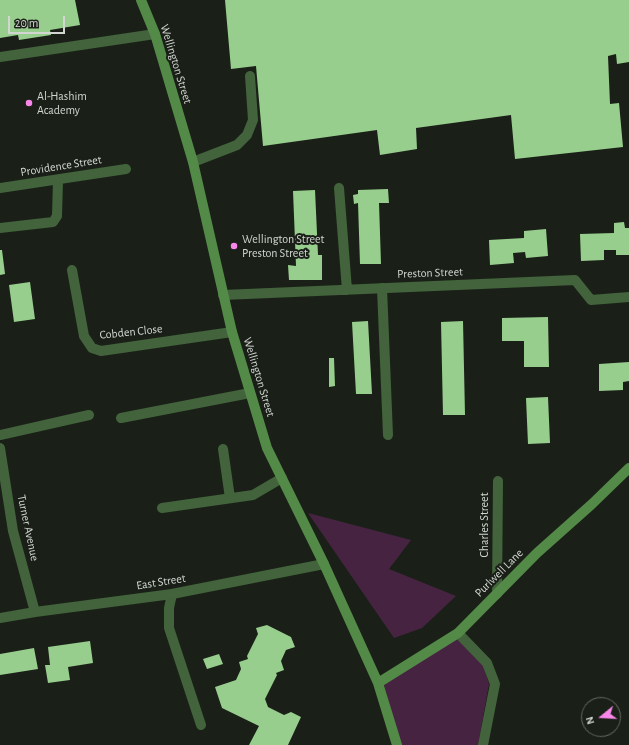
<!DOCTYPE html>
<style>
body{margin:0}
#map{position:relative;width:629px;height:745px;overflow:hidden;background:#1a2018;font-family:"Alegreya Sans",sans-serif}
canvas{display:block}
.north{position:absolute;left:581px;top:697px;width:40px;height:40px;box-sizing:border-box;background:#1a2018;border:1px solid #646962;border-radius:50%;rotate:252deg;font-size:11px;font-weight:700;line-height:16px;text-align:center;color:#d2d6d1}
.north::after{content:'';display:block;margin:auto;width:14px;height:18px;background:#f987e9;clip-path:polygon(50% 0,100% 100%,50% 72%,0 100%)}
.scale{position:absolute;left:8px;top:16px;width:57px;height:18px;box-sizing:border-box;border:2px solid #d2d6d1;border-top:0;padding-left:5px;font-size:12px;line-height:14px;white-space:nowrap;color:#d2d6d1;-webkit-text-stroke:3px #1a2018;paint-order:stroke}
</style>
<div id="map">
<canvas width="629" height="745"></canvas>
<div class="north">N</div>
<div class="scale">20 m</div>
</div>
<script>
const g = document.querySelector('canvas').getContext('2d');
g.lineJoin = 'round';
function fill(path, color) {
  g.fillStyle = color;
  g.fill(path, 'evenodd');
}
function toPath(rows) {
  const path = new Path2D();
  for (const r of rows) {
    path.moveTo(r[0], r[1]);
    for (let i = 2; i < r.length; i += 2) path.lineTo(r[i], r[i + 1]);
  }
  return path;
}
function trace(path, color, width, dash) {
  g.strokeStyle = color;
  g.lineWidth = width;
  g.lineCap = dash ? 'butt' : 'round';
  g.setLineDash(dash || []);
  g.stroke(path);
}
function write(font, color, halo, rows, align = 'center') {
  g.font = font + ' "Alegreya Sans",sans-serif';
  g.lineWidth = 4;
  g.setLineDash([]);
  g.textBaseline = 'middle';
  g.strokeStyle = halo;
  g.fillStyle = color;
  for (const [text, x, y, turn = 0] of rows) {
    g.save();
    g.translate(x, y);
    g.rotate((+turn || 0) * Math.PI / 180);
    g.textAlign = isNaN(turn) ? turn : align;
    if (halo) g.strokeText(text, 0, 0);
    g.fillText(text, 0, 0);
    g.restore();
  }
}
fill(toPath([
 [308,513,411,540,389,569,456,596,422,628,394,638],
 [457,638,483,664,489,684,478,745,401,745,384,685]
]), '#462441');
fill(toPath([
 [0,0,75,0,80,25,50,30,51,35,19,40,18,35,0,38],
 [225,0,629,0,629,62,617,64,616,54,608,56,610,104,619,103,623,147,515,159,511,115,416,128,417,149,380,155,377,130,263,146,256,66,231,69],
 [388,189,389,203,379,203,381,264,360,264,358,203,354,204,353,195,358,194,358,190],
 [315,190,318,255,322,255,322,280,289,280,288,265,296,266,293,191],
 [624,222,625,228,629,228,629,255,616,255,616,250,604,250,604,260,581,261,580,234,614,233,614,223],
 [546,229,548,256,526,258,525,252,513,253,514,263,490,265,489,240,524,238,524,231],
 [0,250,2,250,5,274,0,275],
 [30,282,35,319,14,322,9,285],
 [548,317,549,367,524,367,524,341,502,341,502,318],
 [368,321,372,394,356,394,352,322],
 [463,321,465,415,443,415,441,322],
 [329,358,334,358,335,386,329,387],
 [629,362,629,381,623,382,623,390,599,391,599,364],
 [548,397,550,443,528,444,526,398],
 [267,625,291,637,295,647,286,650,281,661,284,670,276,673,277,675,265,699,268,707,284,715,291,712,301,717,288,745,249,745,259,726,222,708,215,687,236,680,241,669,239,662,248,659,247,656,258,634,256,628],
 [90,641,93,663,68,667,70,680,48,683,45,665,50,665,48,647],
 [34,648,38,669,0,675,0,654],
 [219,654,223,664,207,669,203,659]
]), '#98ce8d');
trace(toPath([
 [193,162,237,145,247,135,253,120,250,76],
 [0,228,53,222,57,216,58,180],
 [382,288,388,435],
 [121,418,250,393],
 [0,435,89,415],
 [223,449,230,498],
 [162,508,253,495,282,478],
 [172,594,169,608,169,628,201,725]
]), '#42633b', 10);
trace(toPath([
 [0,57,155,34],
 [0,188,126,169],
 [339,188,347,290],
 [72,270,84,336,92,348,101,351,232,332],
 [223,295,575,280,591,300,629,297],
 [0,448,13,531,35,612],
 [497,594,498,481],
 [0,618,35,612,172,594,324,564],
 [458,633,487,663,495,684,483,745]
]), '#42633b', 10);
trace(toPath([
 [141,0,155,34,193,162,232,332,267,448,324,564,378,683,397,745],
 [378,683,458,633,537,553,592,504,629,468]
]), '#548a48', 10);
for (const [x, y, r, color] of [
 [29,103,4,"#f987e9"],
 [234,246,4,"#f987e9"]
]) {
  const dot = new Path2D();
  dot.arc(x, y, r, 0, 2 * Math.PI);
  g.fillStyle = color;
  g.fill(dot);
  trace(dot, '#1a2018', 1.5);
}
write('12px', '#d2d6d1', '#1a2018', [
 ["Wellington Street",176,64,73],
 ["Providence Street",61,166,-9],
 ["Preston Street",430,273,-2],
 ["Cobden Close",131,332,-6],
 ["Wellington Street",259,377,73],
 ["Charles Street",484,525,-90],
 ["Turner Avenue",28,528,78],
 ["Purlwell Lane",499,573,-45],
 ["East Street",161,582,-9]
]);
write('12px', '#d2d6d1', '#1a2018', [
 ["Al-Hashim",37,96],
 ["Academy",37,110],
 ["Wellington Street",242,239],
 ["Preston Street",242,253]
], 'left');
</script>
